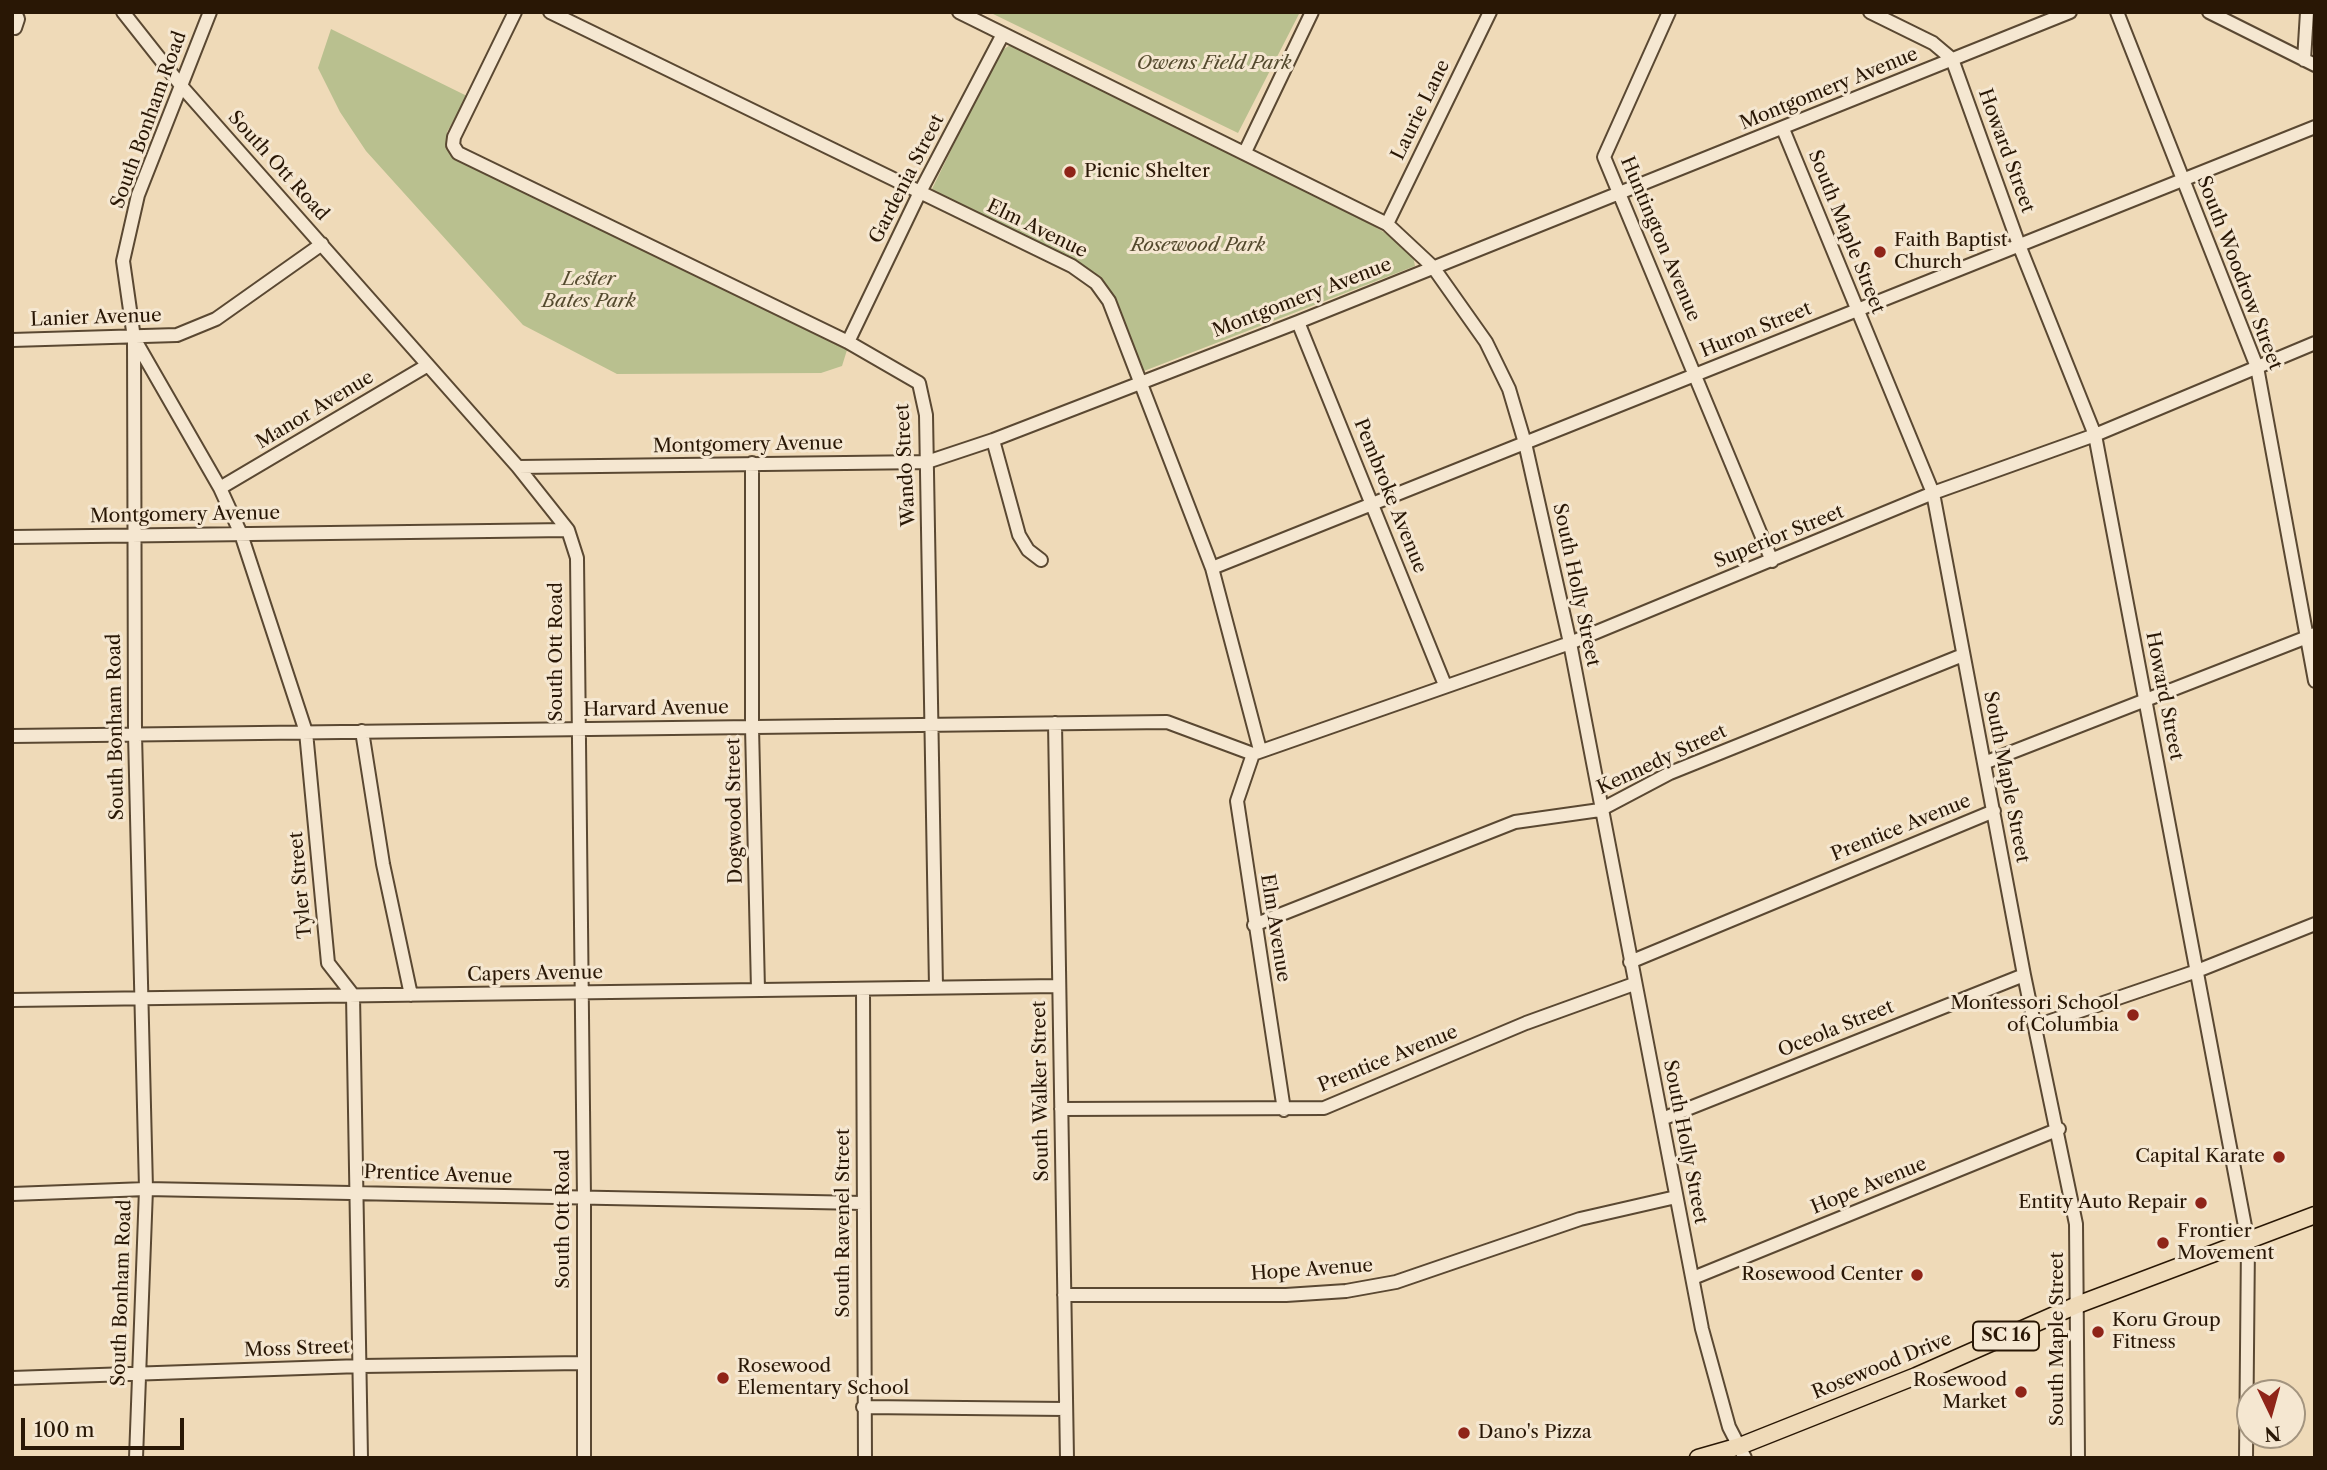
<!DOCTYPE html>
<style>
body{margin:0}
#map{position:relative;width:2327px;height:1470px;overflow:hidden;background:#efdab8;font-family:"Libre Caslon Text",serif}
canvas{display:block}
.frame{position:absolute;inset:0;border:14px solid #291705;pointer-events:none}
.north{position:absolute;left:2236px;top:1379px;width:70px;height:70px;box-sizing:border-box;background:#f5e7d1;border:2px solid #a3947f;border-radius:50%;rotate:175deg;font-size:19px;font-weight:700;line-height:28px;text-align:center;color:#291705}
.north::after{content:'';display:block;margin:auto;width:24px;height:32px;background:#8f2418;clip-path:polygon(50% 0,100% 100%,50% 72%,0 100%)}
.scale{position:absolute;left:21px;top:1418px;width:163px;height:32px;box-sizing:border-box;border:4px solid #291705;border-top:0;padding-left:9px;font-size:21px;line-height:24px;white-space:nowrap;color:#291705;-webkit-text-stroke:5px #f5e7d1;paint-order:stroke}
</style>
<div id="map">
<canvas width="2327" height="1470"></canvas>
<div class="frame"></div>
<div class="north">N</div>
<div class="scale">100 m</div>
</div>
<script>
const g = document.querySelector('canvas').getContext('2d');
g.lineJoin = 'round';
function fill(path, color) {
  g.fillStyle = color;
  g.fill(path, 'evenodd');
}
function toPath(rows) {
  const path = new Path2D();
  for (const r of rows) {
    path.moveTo(r[0], r[1]);
    for (let i = 2; i < r.length; i += 2) path.lineTo(r[i], r[i + 1]);
  }
  return path;
}
function trace(path, color, width, dash) {
  g.strokeStyle = color;
  g.lineWidth = width;
  g.lineCap = dash ? 'butt' : 'round';
  g.setLineDash(dash || []);
  g.stroke(path);
}
function write(font, color, halo, rows, align = 'center') {
  g.font = font + ' "Libre Caslon Text",serif';
  g.lineWidth = 6;
  g.setLineDash([]);
  g.textBaseline = 'middle';
  g.strokeStyle = halo;
  g.fillStyle = color;
  for (const [text, x, y, turn = 0] of rows) {
    g.save();
    g.translate(x, y);
    g.rotate((+turn || 0) * Math.PI / 180);
    g.textAlign = isNaN(turn) ? turn : align;
    if (halo) g.strokeText(text, 0, 0);
    g.fillText(text, 0, 0);
    g.restore();
  }
}
fill(toPath([
 [989,12,1300,12,1238,133],
 [331,29,467,96,447,132,448,145,620,237,847,350,842,366,821,373,617,374,523,325,366,151,340,112,318,68],
 [1012,44,1350,212,1397,240,1413,256,1415,266,1144,371,1113,295,1101,277,932,189,999,52]
]), '#b9c08f');
const minor = toPath([
 [123,12,183,88,518,467,568,530,577,558,584,1198,584,1458],
 [515,12,454,137,453,145,458,153,848,342,919,383,926,415,936,987],
 [550,12,1072,266,1096,283,1109,301,1212,568,1260,750],
 [959,12,1387,224,1433,267,1486,342,1509,389,1525,443,1570,643,1702,1329,1729,1427,1745,1458],
 [1669,12,1604,157,1772,561],
 [1870,12,1933,43,1952,59,2019,245,2095,435,2248,1242,2246,1458],
 [2117,12,2257,367,2315,681],
 [2209,12,2315,65],
 [12,27,15,28,18,19,15,12],
 [2304,60,2307,12],
 [1783,129,1933,493,2024,975,2076,1224,2078,1458],
 [1245,152,1312,12],
 [1387,224,1490,12],
 [1298,322,1445,685],
 [12,340,177,335,216,319,322,244],
 [135,340,220,488,241,534,306,732,328,963,353,995,361,1458],
 [848,342,919,194,1003,34],
 [993,440,1019,535,1028,550,1041,560],
 [752,463,752,727,758,990],
 [518,467,927,462,993,440,1298,322,2070,12],
 [220,488,428,365],
 [12,537,568,530],
 [1212,568,2315,127],
 [1055,723,1067,1458],
 [362,731,383,864,411,995],
 [12,736,1167,722,1253,754],
 [1253,754,1570,643,1933,493,2095,435,2315,343],
 [1253,754,1237,801,1284,1110],
 [1984,763,2315,634],
 [1254,925,1515,822,1600,810,1670,773,1963,655],
 [1630,962,1994,811],
 [863,989,865,1458],
 [12,1000,1059,986],
 [2036,1026,2197,971,2315,924],
 [1061,1109,1324,1108,1526,1023,1634,984],
 [1662,1119,2024,975],
 [12,1194,146,1189,863,1203],
 [1693,1278,2059,1129],
 [1064,1295,1286,1295,1346,1291,1396,1282,1580,1219,1676,1197],
 [12,1378,361,1366,583,1363],
 [863,1407,1066,1409],
 [136,1458,146,1189,135,734,134,338,123,261,138,195,210,12]
]);
const major = toPath([
 [1698,1458,1740,1446,1916,1376,2077,1305,2315,1215]
]);
trace(minor, '#5a4832', 16);
trace(major, '#291705', 19);
trace(minor, '#f5e7d1', 12);
trace(major, '#efdab8', 16);
for (const [x, y, r, color] of [
 [1070,172,7,"#8f2418"],
 [1880,252,7,"#8f2418"],
 [2133,1015,7,"#8f2418"],
 [2279,1157,7,"#8f2418"],
 [2201,1203,7,"#8f2418"],
 [2163,1243,7,"#8f2418"],
 [1917,1275,7,"#8f2418"],
 [2098,1332,7,"#8f2418"],
 [723,1378,7,"#8f2418"],
 [2021,1392,7,"#8f2418"],
 [1464,1433,7,"#8f2418"]
]) {
  const dot = new Path2D();
  dot.arc(x, y, r, 0, 2 * Math.PI);
  g.fillStyle = color;
  g.fill(dot);
  trace(dot, '#f5e7d1', 2.5);
}
for (const [x, y, w] of [
 [2006,1336,66]
]) {
  const box = new Path2D();
  box.roundRect(x - w / 2, y - 14.5, w, 29, 5);
  g.fillStyle = '#f5e7d1';
  g.fill(box);
  trace(box, '#291705', 2);
}
write('bold 18px', '#291705', null, [
 ["SC 16",2006,1336]
]);
write('italic 19px', '#544a2e', '#f5e7d1', [
 ["Owens Field Park",1214,64],
 ["Rosewood Park",1198,246],
 ["Lester",589,280],
 ["Bates Park",589,302]
]);
write('19px', '#291705', '#f5e7d1', [
 ["Montgomery Avenue",1829,89,-22],
 ["Laurie Lane",1421,110,-64],
 ["South Bonham Road",149,120,-70],
 ["Howard Street",2006,151,70],
 ["South Ott Road",278,166,48],
 ["Gardenia Street",907,179,-63],
 ["Elm Avenue",1037,229,26],
 ["South Maple Street",1846,232,68],
 ["Huntington Avenue",1660,239,67],
 ["South Woodrow Street",2239,273,69],
 ["Montgomery Avenue",1302,298,-21],
 ["Lanier Avenue",96,318,-2],
 ["Huron Street",1756,330,-22],
 ["Manor Avenue",315,410,-31],
 ["Montgomery Avenue",748,445,-1],
 ["Wando Street",906,465,-93],
 ["Pembroke Avenue",1390,496,68],
 ["Montgomery Avenue",185,515,-1],
 ["Superior Street",1779,537,-22],
 ["South Holly Street",1576,585,78],
 ["South Ott Road",557,652,-90],
 ["Howard Street",2164,696,79],
 ["Harvard Avenue",656,709,-1],
 ["South Bonham Road",116,727,-91],
 ["Kennedy Street",1662,760,-25],
 ["South Maple Street",2006,777,79],
 ["Dogwood Street",735,811,-91],
 ["Prentice Avenue",1901,828,-22],
 ["Tyler Street",301,885,-95],
 ["Elm Avenue",1275,928,81],
 ["Capers Avenue",535,974,-1],
 ["Oceola Street",1836,1029,-22],
 ["Prentice Avenue",1388,1059,-22],
 ["South Walker Street",1041,1091,-91],
 ["South Holly Street",1685,1142,79],
 ["Prentice Avenue",438,1175,2],
 ["Hope Avenue",1869,1186,-22],
 ["South Ott Road",564,1219,-90],
 ["South Ravenel Street",844,1223,-90],
 ["Hope Avenue",1312,1270,-4],
 ["South Bonham Road",122,1293,-88],
 ["South Maple Street",2058,1339,-90],
 ["Moss Street",297,1349,-2],
 ["Rosewood Drive",1882,1366,-22]
]);
write('19px', '#291705', '#f5e7d1', [
 ["Picnic Shelter",1084,172],
 ["Faith Baptist",1894,241],
 ["Church",1894,263],
 ["Montessori School",2119,1004,"right"],
 ["of Columbia",2119,1026,"right"],
 ["Capital Karate",2265,1157,"right"],
 ["Entity Auto Repair",2187,1203,"right"],
 ["Frontier",2177,1232],
 ["Movement",2177,1254],
 ["Rosewood Center",1903,1275,"right"],
 ["Koru Group",2112,1321],
 ["Fitness",2112,1343],
 ["Rosewood",737,1367],
 ["Elementary School",737,1389],
 ["Rosewood",2007,1381,"right"],
 ["Market",2007,1403,"right"],
 ["Dano's Pizza",1478,1433]
], 'left');
</script>
